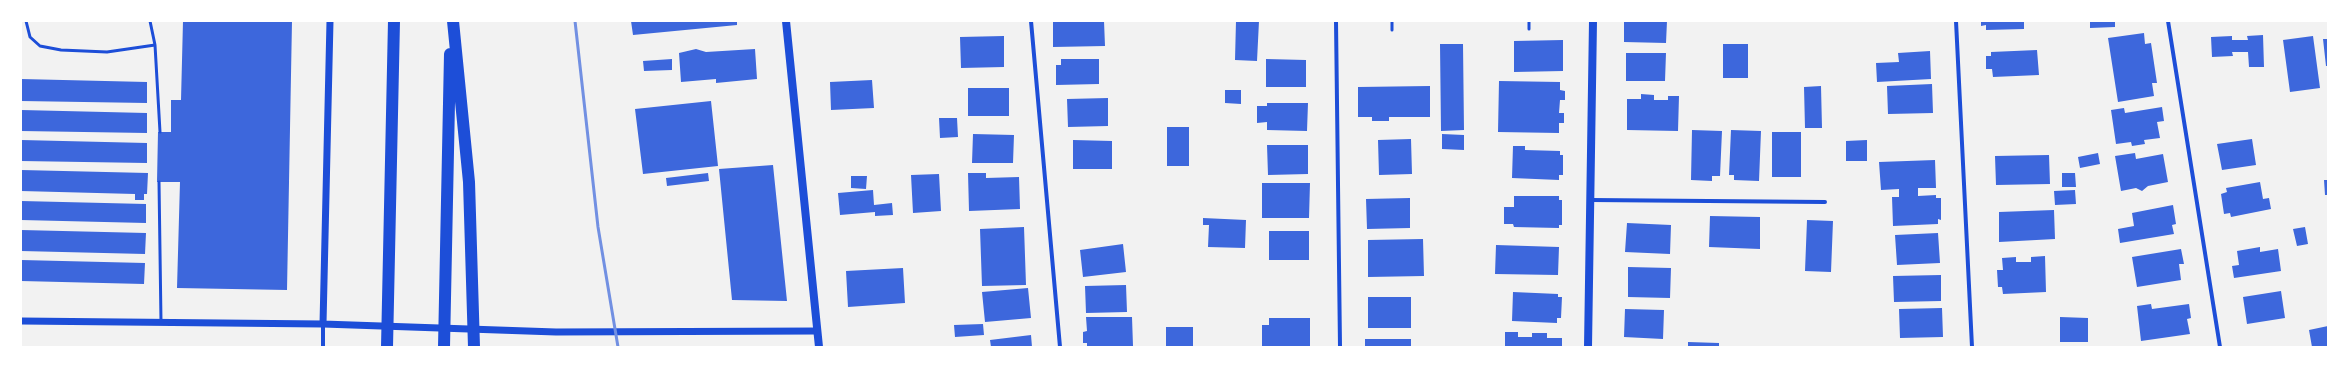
<!DOCTYPE html>
<style>
body{margin:0}
#map{position:relative;width:2349px;height:368px;overflow:hidden;background:#f2f2f2;font-family:Inter,sans-serif}
canvas{display:block}
.frame{position:absolute;inset:0;border:22px solid #fff;pointer-events:none}
</style>
<div id="map">
<canvas width="2349" height="368"></canvas>
<div class="frame"></div>
</div>
<script>
const g = document.querySelector('canvas').getContext('2d');
g.lineJoin = 'round';
function fill(path, color) {
  g.fillStyle = color;
  g.fill(path, 'evenodd');
}
function toPath(rows) {
  const path = new Path2D();
  for (const r of rows) {
    path.moveTo(r[0], r[1]);
    for (let i = 2; i < r.length; i += 2) path.lineTo(r[i], r[i + 1]);
  }
  return path;
}
function trace(path, color, width, dash) {
  g.strokeStyle = color;
  g.lineWidth = width;
  g.lineCap = dash ? 'butt' : 'round';
  g.setLineDash(dash || []);
  g.stroke(path);
}
fill(toPath([
 [183,21,292,21,287,290,177,288,180,182,157,182,158,132,171,132,171,100,181,100],
 [631,21,737,21,737,25,633,35],
 [1053,21,1104,21,1105,46,1053,47],
 [1236,21,1259,21,1257,61,1235,60],
 [1624,21,1667,21,1666,43,1624,42],
 [1981,21,2031,21,2031,22,2024,22,2024,29,1986,30,1986,25,1981,26],
 [2090,21,2115,21,2115,27,2090,28],
 [2144,33,2145,44,2151,43,2157,83,2152,83,2154,96,2118,102,2108,38],
 [2263,35,2264,67,2249,67,2248,52,2232,52,2233,56,2212,57,2211,37,2232,36,2232,40,2248,40,2247,36],
 [1004,36,1004,67,961,68,960,37],
 [2313,36,2320,88,2290,92,2283,40],
 [2323,39,2328,39,2328,66,2326,66],
 [1563,40,1563,71,1514,72,1514,41],
 [1440,44,1463,44,1464,130,1441,131],
 [1723,44,1748,44,1748,78,1723,78],
 [696,49,706,52,755,49,757,79,716,83,716,79,681,82,679,53],
 [2037,50,2039,75,1993,77,1992,69,1986,69,1986,56,1991,56,1991,52],
 [1930,51,1931,79,1877,82,1876,63,1899,62,1898,53],
 [1626,53,1666,53,1665,81,1626,81],
 [672,59,672,70,644,71,643,61],
 [1061,59,1099,59,1099,84,1056,85,1056,65,1061,65],
 [1266,59,1306,60,1306,87,1266,87],
 [21,79,147,82,147,103,21,101],
 [872,80,874,108,831,110,830,82],
 [1499,81,1560,82,1560,90,1565,91,1565,100,1560,100,1559,113,1564,113,1564,123,1559,123,1559,133,1498,132],
 [1932,84,1933,113,1888,114,1887,86],
 [1430,86,1430,117,1389,117,1389,121,1372,121,1372,117,1358,117,1358,87],
 [1821,86,1822,128,1805,128,1804,87],
 [968,88,1009,88,1009,116,968,116],
 [1225,90,1241,90,1241,104,1225,103],
 [1641,94,1654,95,1654,100,1668,100,1668,96,1679,96,1678,131,1627,130,1627,99,1641,99],
 [1108,98,1108,126,1068,127,1067,99],
 [711,101,718,166,643,174,635,109],
 [1267,103,1308,103,1307,131,1267,130,1267,122,1257,123,1257,106,1267,106],
 [2162,107,2164,121,2157,122,2160,138,2144,140,2145,144,2132,146,2131,142,2116,144,2111,110,2124,108,2125,113],
 [21,110,147,113,147,133,21,131],
 [939,118,957,118,958,137,940,138],
 [1167,127,1189,127,1189,166,1167,166],
 [1692,130,1722,131,1720,176,1712,176,1712,181,1691,180],
 [1731,130,1761,131,1759,181,1734,180,1734,175,1729,175],
 [1772,132,1801,132,1801,177,1772,177],
 [973,134,1014,135,1013,163,972,163],
 [1442,134,1464,135,1464,150,1442,149],
 [1411,139,1412,174,1379,175,1378,140],
 [2252,139,2256,165,2222,170,2217,144],
 [21,140,147,143,147,163,21,161],
 [1073,140,1112,141,1112,169,1073,169],
 [1867,140,1867,161,1846,161,1846,141],
 [1267,145,1308,145,1308,174,1268,175],
 [1513,146,1525,146,1525,150,1560,151,1560,155,1563,155,1563,175,1559,175,1559,180,1512,178],
 [2098,153,2100,164,2080,168,2078,157],
 [2135,153,2136,159,2163,154,2168,182,2148,186,2142,191,2136,188,2121,191,2115,156],
 [2049,155,2050,184,1996,185,1995,156],
 [1935,160,1936,188,1918,188,1918,196,1936,195,1936,198,1941,198,1941,220,1938,219,1938,224,1893,226,1892,197,1899,197,1899,189,1881,190,1879,162],
 [773,165,787,301,732,300,719,169],
 [21,170,148,173,147,194,144,194,144,200,135,200,135,194,21,191],
 [708,173,709,181,667,186,666,178],
 [968,173,986,173,986,178,1019,177,1020,209,969,211],
 [2062,173,2075,173,2076,187,2062,187],
 [939,174,941,211,913,213,911,175],
 [851,176,867,176,866,189,851,188],
 [2324,180,2328,180,2328,195,2325,195],
 [2260,182,2263,199,2269,198,2271,209,2231,217,2230,213,2224,214,2221,194,2227,192,2226,188],
 [1262,183,1310,183,1309,218,1262,218],
 [873,190,874,205,892,203,893,215,875,216,875,212,840,215,838,193],
 [2075,190,2076,204,2055,205,2054,191],
 [1514,196,1559,196,1559,200,1562,200,1562,225,1559,225,1559,228,1514,227,1513,224,1504,224,1504,207,1514,207],
 [1410,198,1410,228,1367,229,1366,199],
 [21,201,146,204,146,223,21,220],
 [2173,205,2176,224,2172,225,2174,234,2120,243,2118,229,2134,226,2132,213],
 [2054,210,2055,239,1999,242,1999,212],
 [1710,216,1760,217,1760,249,1709,247],
 [1203,218,1246,220,1245,248,1208,247,1209,225,1203,225],
 [1807,220,1833,221,1831,272,1805,271],
 [1627,223,1671,225,1670,254,1625,252],
 [1024,227,1026,285,982,286,980,229],
 [2305,227,2308,244,2297,246,2293,229],
 [21,230,146,233,145,254,21,251],
 [1269,231,1309,231,1309,260,1269,260],
 [1938,233,1940,263,1897,265,1895,235],
 [1423,239,1424,276,1368,277,1368,240],
 [1123,244,1126,272,1083,277,1080,250],
 [1496,245,1559,247,1558,275,1495,274],
 [2260,247,2260,252,2278,249,2281,271,2234,278,2232,266,2239,265,2237,251],
 [2181,249,2184,264,2179,264,2181,280,2137,287,2132,257],
 [2045,256,2046,292,2003,294,2002,287,1998,287,1997,270,2003,270,2002,258,2016,257,2016,262,2031,262,2031,257],
 [21,260,145,263,144,284,21,281],
 [1628,267,1671,268,1670,298,1628,297],
 [903,268,905,303,848,307,846,271],
 [1941,275,1941,301,1894,302,1893,276],
 [1126,285,1127,312,1086,313,1085,286],
 [1028,288,1031,318,985,322,982,292],
 [2281,291,2285,318,2247,324,2243,297],
 [1513,292,1558,294,1558,297,1562,297,1561,318,1557,318,1557,323,1512,321],
 [1368,297,1411,297,1411,328,1368,328],
 [2151,304,2152,309,2189,304,2191,318,2187,319,2190,334,2141,341,2137,306],
 [1942,308,1943,337,1900,338,1899,309],
 [1625,309,1664,310,1663,339,1624,337],
 [1086,317,1132,317,1133,346,1087,347,1087,343,1083,343,1083,332,1087,331],
 [2060,317,2088,318,2088,342,2060,342],
 [1269,318,1310,318,1310,346,1262,347,1262,325,1269,325],
 [983,324,984,335,955,337,954,325],
 [2328,326,2328,347,2312,347,2309,330],
 [1166,327,1193,327,1193,347,1166,347],
 [1505,332,1518,332,1518,337,1532,337,1532,333,1547,333,1547,338,1562,338,1562,347,1505,347],
 [1031,335,1032,347,991,347,990,340],
 [1365,339,1411,339,1411,347,1365,347],
 [1688,342,1719,343,1719,347,1688,347]
]), '#3d67dc');
trace(toPath([
 [26,21,30,37,40,46,61,50,107,52,155,45],
 [150,21,155,45,160,132],
 [1392,21,1392,30],
 [1529,21,1529,29],
 [159,182,161,322]
]), '#1d4ed8', 3);
trace(toPath([
 [1031,21,1060,347],
 [1336,21,1340,347],
 [1956,21,1972,347],
 [2168,21,2220,347],
 [1591,200,1825,202],
 [323,347,323,324]
]), '#1d4ed8', 4);
trace(toPath([
 [21,321,323,324,556,332,817,331],
 [323,324,330,21]
]), '#1d4ed8', 7);
trace(toPath([
 [786,21,819,347],
 [1588,347,1593,21]
]), '#1d4ed8', 8);
trace(toPath([
 [453,21,469,182,474,347],
 [387,347,394,21],
 [444,347,450,54]
]), '#1d4ed8', 12);
trace(toPath([
 [575,21,598,227,618,347]
]), '#7290e2', 3);
</script>
